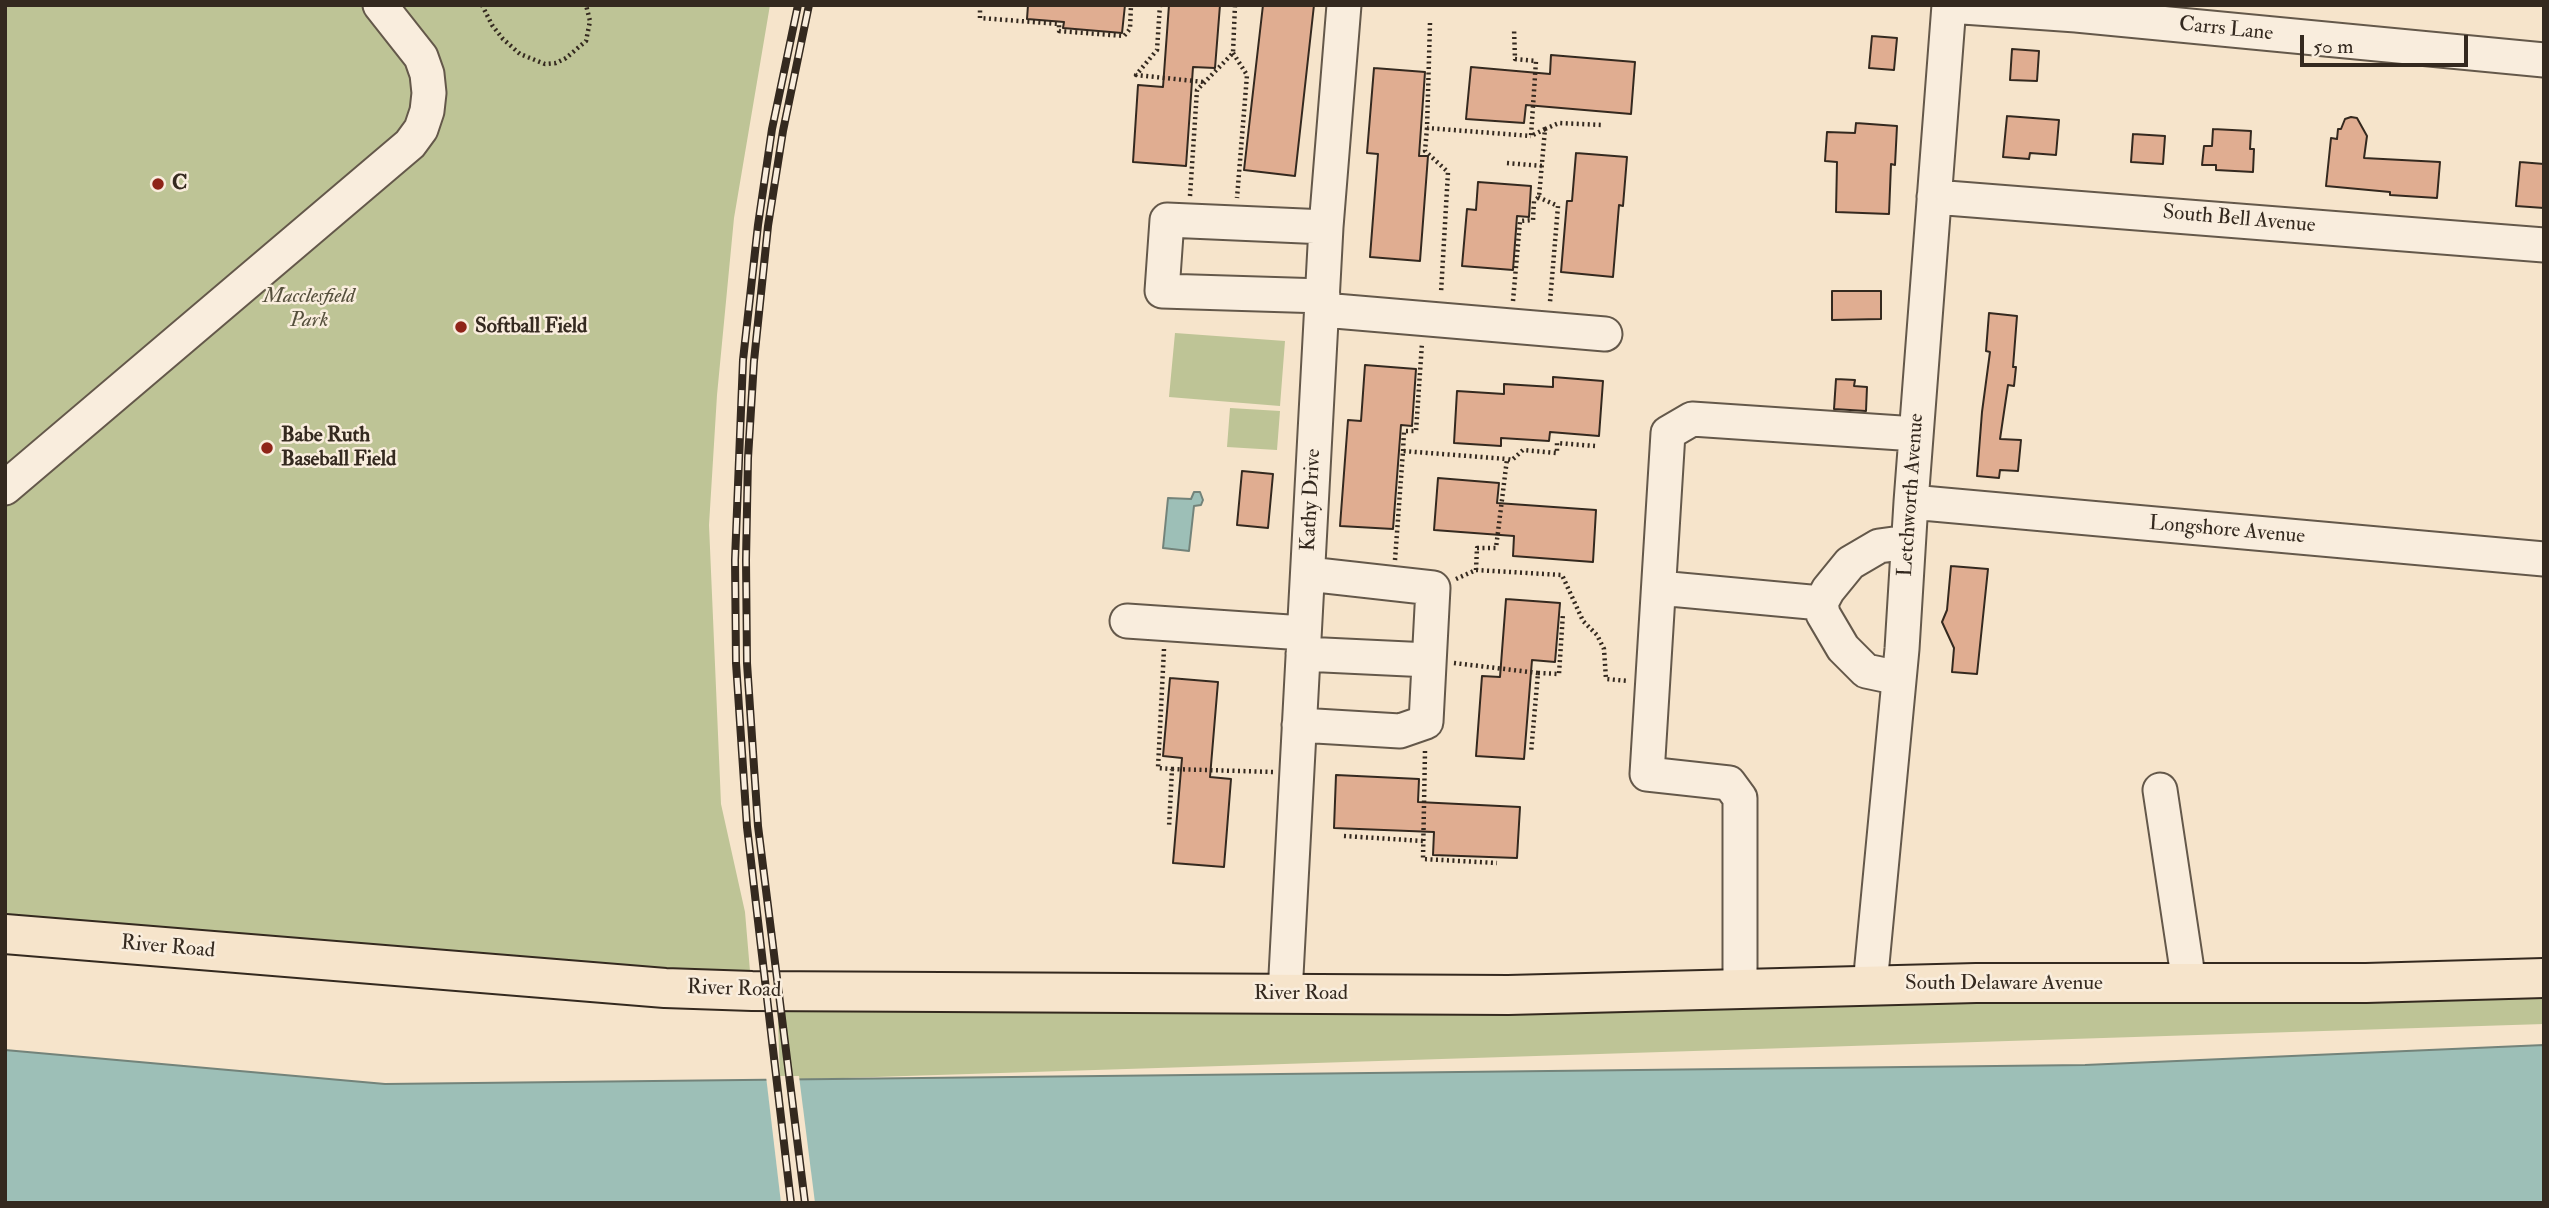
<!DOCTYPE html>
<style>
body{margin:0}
#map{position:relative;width:2549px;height:1208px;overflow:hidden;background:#f6e4cb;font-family:"IM FELL Double Pica",serif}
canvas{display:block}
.frame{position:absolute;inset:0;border:7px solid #34291f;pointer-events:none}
.scale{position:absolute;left:2300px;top:35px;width:168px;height:32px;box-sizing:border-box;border:4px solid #34291f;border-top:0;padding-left:9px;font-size:21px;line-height:24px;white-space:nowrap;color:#34291f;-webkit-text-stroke:5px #f9eddd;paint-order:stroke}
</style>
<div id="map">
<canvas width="2549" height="1208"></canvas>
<div class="frame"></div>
<div class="scale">50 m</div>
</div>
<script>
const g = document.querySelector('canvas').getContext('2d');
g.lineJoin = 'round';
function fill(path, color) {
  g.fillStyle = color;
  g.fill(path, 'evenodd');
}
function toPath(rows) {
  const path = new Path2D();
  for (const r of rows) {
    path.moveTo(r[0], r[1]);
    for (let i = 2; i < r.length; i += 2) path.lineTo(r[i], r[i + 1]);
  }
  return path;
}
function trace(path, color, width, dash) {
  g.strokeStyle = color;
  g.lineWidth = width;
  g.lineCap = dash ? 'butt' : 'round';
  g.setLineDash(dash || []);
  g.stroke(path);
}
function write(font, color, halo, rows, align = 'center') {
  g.font = font + ' "IM FELL Double Pica",serif';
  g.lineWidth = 5;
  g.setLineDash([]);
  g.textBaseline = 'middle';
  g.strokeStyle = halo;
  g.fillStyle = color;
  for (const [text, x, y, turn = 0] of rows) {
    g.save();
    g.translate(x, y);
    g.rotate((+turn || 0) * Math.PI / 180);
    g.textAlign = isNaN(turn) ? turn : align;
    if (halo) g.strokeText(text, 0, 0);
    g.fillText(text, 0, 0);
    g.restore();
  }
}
fill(toPath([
 [5,5,770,5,734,218,717,395,709,525,721,804,745,912,751,983,5,917],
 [1175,333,1285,341,1280,406,1169,397],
 [1230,408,1280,411,1277,450,1227,447],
 [2544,978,2544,1024,780,1080,777,992]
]), '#bec496');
const water = toPath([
 [1194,492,1200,492,1203,500,1201,505,1194,506,1189,551,1163,548,1168,498,1191,499,1194,492],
 [2544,1045,2544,1203,5,1203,5,1050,385,1084,2085,1065,2544,1045]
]);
fill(water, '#9dbfb7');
trace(water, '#73837a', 2);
fill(toPath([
 [766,1076,799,1076,815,1203,781,1203]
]), '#f6e4cb');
const building = toPath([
 [1028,5,1125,5,1122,33,1063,28,1064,22,1027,19,1028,5],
 [1169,5,1220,5,1215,68,1193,67,1186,166,1133,162,1138,85,1163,87,1169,5],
 [1263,5,1314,5,1295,176,1244,170,1263,5],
 [1872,36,1897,38,1894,70,1869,68,1872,36],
 [2012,49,2039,51,2037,81,2010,80,2012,49],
 [1551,55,1635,62,1631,114,1526,105,1524,123,1466,119,1471,67,1550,74,1551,55],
 [1374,68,1425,72,1419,156,1428,156,1420,261,1370,257,1378,154,1367,153,1374,68],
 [2007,116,2059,120,2056,155,2030,153,2029,159,2003,157,2007,116],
 [2351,117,2357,118,2367,136,2364,158,2440,162,2437,198,2390,195,2390,192,2326,186,2331,138,2337,139,2338,129,2341,129,2345,119,2351,117],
 [1856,123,1897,126,1895,165,1891,164,1889,214,1836,212,1837,162,1825,161,1827,132,1855,133,1856,123],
 [2213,129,2251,131,2250,149,2254,149,2253,172,2216,170,2216,165,2202,165,2204,146,2212,146,2213,129],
 [2133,134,2165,136,2163,164,2131,162,2133,134],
 [1576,153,1627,157,1623,206,1619,205,1613,277,1561,272,1567,201,1572,201,1576,153],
 [2520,162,2544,164,2544,208,2516,206,2520,162],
 [1478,182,1531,186,1529,217,1517,216,1513,270,1462,266,1467,209,1476,210,1478,182],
 [1832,291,1881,291,1881,319,1832,320,1832,291],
 [1989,313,2017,316,2013,367,2016,367,2014,386,2008,385,2000,439,2021,440,2018,471,2000,470,1999,478,1977,476,1982,412,1990,352,1986,351,1989,313],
 [1365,365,1416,369,1412,426,1401,425,1393,529,1340,526,1348,420,1361,421,1365,365],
 [1553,377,1603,381,1599,436,1550,432,1549,441,1501,438,1501,446,1454,443,1457,391,1504,394,1504,384,1553,387,1553,377],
 [1836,379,1855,380,1854,386,1867,387,1866,411,1834,409,1836,379],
 [1242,471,1273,474,1268,528,1237,525,1242,471],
 [1438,478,1499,483,1497,503,1596,510,1593,562,1513,556,1514,536,1434,530,1438,478],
 [1951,566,1988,569,1977,674,1952,672,1954,648,1942,622,1947,610,1951,566],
 [1506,599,1560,603,1555,662,1532,660,1524,759,1476,756,1482,676,1500,677,1506,599],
 [1170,678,1218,682,1210,777,1231,779,1224,867,1173,863,1182,758,1163,756,1170,678],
 [1336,775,1419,779,1418,802,1520,807,1517,858,1433,855,1434,832,1334,828,1336,775]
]);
fill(building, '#e0ad91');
trace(building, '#34291f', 2);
const minor = toPath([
 [1949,6,2076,15,2544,60],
 [1934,197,2544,245],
 [1323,296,1162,291,1167,220,1326,227],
 [1323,310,1605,334],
 [5,488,410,144,421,129,427,111,429,93,427,74,421,57,380,5],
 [1911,502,2544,559],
 [1659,588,1821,603],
 [1127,621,1304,633],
 [1303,654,1429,660],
 [1899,678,1866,671,1843,648,1823,614,1821,603,1828,590,1850,563,1879,546,1908,542],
 [1299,725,1400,731,1426,722,1433,588,1308,574],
 [2160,790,2189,983],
 [1870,985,1902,649,1911,502,1949,5],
 [1740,988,1740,798,1729,783,1647,774,1668,433,1692,419,1916,434],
 [1285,994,1326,227,1344,5]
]);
const major = toPath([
 [5,934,665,988,752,991,1508,995,1976,983,2366,983,2544,978]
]);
trace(minor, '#64584a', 37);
trace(major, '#34291f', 42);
trace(toPath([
 [482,5,492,25,503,39,520,54,545,64,556,63,566,58,586,41,590,21,586,5],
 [980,5,980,18,1059,24,1059,31,1124,36,1130,29,1131,5],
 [1160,5,1157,50,1136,75,1204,82],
 [1430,23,1427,128,1531,136],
 [1233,53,1247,75,1237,198],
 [1427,128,1425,151,1448,172,1441,293],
 [1545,129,1559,123,1602,125],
 [1507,163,1542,166],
 [1190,196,1197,90,1233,53,1235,5],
 [1538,197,1558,206,1550,302],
 [1513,301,1520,221,1533,220,1534,201,1539,197,1545,129,1531,136,1536,61,1515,59,1514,28],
 [1403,451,1404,431,1416,431,1422,343],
 [1395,560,1403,451,1507,459],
 [1476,570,1477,548,1496,548,1507,459,1512,460,1523,450,1557,453,1557,443,1595,446],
 [1456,579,1476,570,1562,575,1583,621,1597,635,1604,649,1606,679,1628,681],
 [1164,649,1158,768,1172,769,1169,827],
 [1454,663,1538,673,1531,753],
 [1538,673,1559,674,1563,613],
 [1425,751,1423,859,1497,863],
 [1172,769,1273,772],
 [1344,836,1423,841]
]), '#34291f', 4.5, [2, 3.5]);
trace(minor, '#f9eddd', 33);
trace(major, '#f6e4cb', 38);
const rail = toPath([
 [791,1203,747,827,736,663,735,560,743,360,758,225,772,129,798,5],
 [805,1203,758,826,747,663,746,560,748,458,754,361,768,226,783,131,809,5]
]);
trace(rail, '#34291f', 8);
trace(rail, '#f9eddd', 5, [16]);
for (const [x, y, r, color] of [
 [158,184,7,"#8f2418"],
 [461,327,7,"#8f2418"],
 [267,448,7,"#8f2418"]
]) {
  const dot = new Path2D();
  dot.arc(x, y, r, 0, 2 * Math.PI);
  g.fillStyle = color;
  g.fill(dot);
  trace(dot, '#f9eddd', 2.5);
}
write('21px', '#34291f', '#f9eddd', [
 ["Carrs Lane",2226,30,6],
 ["South Bell Avenue",2239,220,5],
 ["Letchworth Avenue",1912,495,-86],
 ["Kathy Drive",1312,500,-87],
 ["Longshore Avenue",2227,531,5],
 ["River Road",168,948,5],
 ["South Delaware Avenue",2004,984],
 ["River Road",734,990,2],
 ["River Road",1301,994]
]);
write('bold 21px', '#34291f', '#f9eddd', [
 ["C",172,184],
 ["Softball Field",475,327],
 ["Babe Ruth",281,436],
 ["Baseball Field",281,460]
], 'left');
write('italic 21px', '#56503d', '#f9eddd', [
 ["Macclesfield",309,297],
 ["Park",309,321]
]);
</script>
